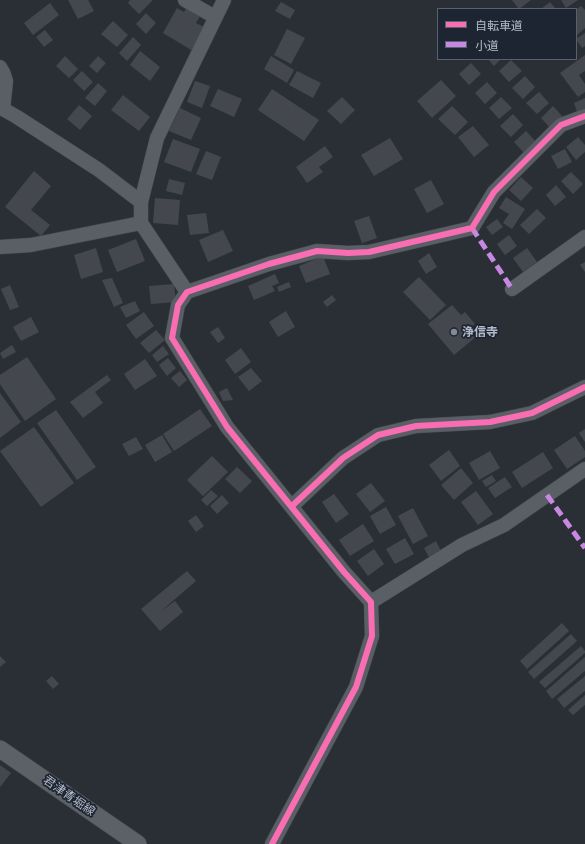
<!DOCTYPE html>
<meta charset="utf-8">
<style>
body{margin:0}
#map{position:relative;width:585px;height:844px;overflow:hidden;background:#2a2f36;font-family:Raleway,"Noto Sans JP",sans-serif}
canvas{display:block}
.legend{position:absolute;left:437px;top:8px;width:140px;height:52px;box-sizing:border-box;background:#1d2532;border:1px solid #59616e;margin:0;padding:5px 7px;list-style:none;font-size:12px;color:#b4bbc8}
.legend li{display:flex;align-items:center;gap:8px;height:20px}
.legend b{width:20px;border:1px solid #59616e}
</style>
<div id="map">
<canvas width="585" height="844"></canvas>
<ul class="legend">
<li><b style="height:5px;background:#f96db3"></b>自転車道</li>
<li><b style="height:5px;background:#c787e3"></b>小道</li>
</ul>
</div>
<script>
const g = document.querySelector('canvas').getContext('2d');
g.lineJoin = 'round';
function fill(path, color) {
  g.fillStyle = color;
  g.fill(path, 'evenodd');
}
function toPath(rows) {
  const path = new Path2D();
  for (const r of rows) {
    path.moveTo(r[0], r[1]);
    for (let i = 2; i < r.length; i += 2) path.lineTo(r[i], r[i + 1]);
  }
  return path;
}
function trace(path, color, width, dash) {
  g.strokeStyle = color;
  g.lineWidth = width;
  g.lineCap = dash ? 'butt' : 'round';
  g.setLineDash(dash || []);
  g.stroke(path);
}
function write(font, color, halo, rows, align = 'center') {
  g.font = font + ' Raleway,"Noto Sans JP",sans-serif';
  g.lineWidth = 3.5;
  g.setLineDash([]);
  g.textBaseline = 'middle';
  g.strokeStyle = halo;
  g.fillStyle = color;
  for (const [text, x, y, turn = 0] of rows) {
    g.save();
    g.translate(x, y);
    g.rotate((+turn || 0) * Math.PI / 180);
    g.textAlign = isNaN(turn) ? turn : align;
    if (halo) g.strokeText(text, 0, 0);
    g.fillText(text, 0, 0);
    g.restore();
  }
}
fill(toPath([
 [68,0,88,0,94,11,78,19],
 [130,0,152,0,152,1,139,14,128,3],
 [512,0,531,0,519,9],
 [561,0,578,0,566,8],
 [281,2,295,10,290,19,275,11],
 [550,2,556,9,541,9],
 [50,3,59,15,33,35,24,23],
 [188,5,202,13,196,23,206,28,193,51,163,33,177,8,184,12],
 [581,6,585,10,585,28,576,36,576,10],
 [146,13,156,23,146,34,136,24],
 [113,21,128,35,117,47,101,34],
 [287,29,305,38,291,64,274,55],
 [45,30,53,40,44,47,36,37],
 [585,33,585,46,582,48,576,39],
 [133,37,141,45,127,61,119,53],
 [140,51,160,67,150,81,130,65],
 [585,55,585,71,579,75,585,84,585,92,578,97,560,73],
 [65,56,78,69,69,78,56,66],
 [98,56,106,63,97,73,89,66],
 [271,56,294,70,287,83,264,69],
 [488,59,501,59,494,66],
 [511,60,522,71,509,82,499,71],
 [471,63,481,74,469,85,459,74],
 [82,71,93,82,84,91,73,80],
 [297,71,321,83,313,98,289,85],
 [525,76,535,87,523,99,512,88],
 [441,80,456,96,432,118,417,101],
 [195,81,210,86,202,108,187,102],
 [487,82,497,93,485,104,475,93],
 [98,83,107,91,95,106,85,98],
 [218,89,242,99,234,117,210,106],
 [272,89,319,120,304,141,258,110],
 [539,92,549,103,537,114,526,103],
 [123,95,150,117,139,131,111,110],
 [342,97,355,110,341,124,327,111],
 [501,97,512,108,499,119,489,108],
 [585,98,585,109,577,112,574,103],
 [79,105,92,116,80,130,67,119],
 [452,106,468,122,455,135,438,119],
 [553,106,563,117,551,129,541,118],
 [180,108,201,118,191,140,169,131],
 [513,114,523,125,511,137,500,126],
 [473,126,489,145,474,157,458,137],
 [526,131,536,142,524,153,514,142],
 [578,137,585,145,585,152,576,160,566,147],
 [390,138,403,159,374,176,361,155],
 [173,139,200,149,191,172,164,162],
 [325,146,333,157,319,167,323,172,307,183,296,167],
 [565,149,572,162,558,169,551,156],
 [206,151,221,157,212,180,196,174],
 [34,171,51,186,31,210,50,225,41,236,5,207],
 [571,172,583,184,573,194,561,181],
 [521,177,533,188,521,201,509,190],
 [169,179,185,183,182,195,166,191],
 [431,180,444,204,427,213,414,189],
 [556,185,566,197,555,206,546,195],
 [506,197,525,209,512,229,503,223,509,214,499,208],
 [155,198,180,200,178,225,153,223],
 [537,209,546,218,529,234,520,225],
 [206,213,209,233,190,235,187,215],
 [369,216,377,238,362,243,354,221],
 [497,219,503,227,492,235,486,227],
 [223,230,233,251,208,262,199,240],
 [509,235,517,246,505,255,497,244],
 [136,239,145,261,117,272,108,250],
 [96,248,103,272,81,279,74,255],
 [527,248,537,262,523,272,513,258],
 [429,253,437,267,426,274,418,261],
 [323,256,330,274,306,283,299,266],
 [585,262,585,272,580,265],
 [275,274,279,283,272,286,275,291,254,300,248,286],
 [419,277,446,305,430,320,403,292],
 [112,278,123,303,114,307,102,280],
 [289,282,291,287,279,292,277,287],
 [174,284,176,302,151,304,149,286],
 [10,285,19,307,10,310,1,289],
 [332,295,336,300,327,307,323,302],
 [135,301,140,311,126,318,120,307],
 [452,305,461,315,465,312,475,324,470,328,477,336,454,355,428,324],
 [286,311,295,327,278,337,269,322],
 [144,312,154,326,136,339,126,325],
 [31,317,39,332,21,341,13,327],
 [218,327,225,338,218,343,210,332],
 [156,330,165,340,149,353,140,343],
 [12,345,16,352,3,359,0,353],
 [163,346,169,354,157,362,152,355],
 [241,348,251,362,235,374,225,360],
 [27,357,56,399,25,421,0,384,0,375],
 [168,358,176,368,167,376,159,365],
 [145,359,157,376,135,390,124,374],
 [251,368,262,381,249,391,238,377],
 [180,371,187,380,179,387,171,378],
 [107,375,111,380,95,392,103,403,83,418,70,402],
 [227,388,233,400,223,401,219,392],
 [0,393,21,422,0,438],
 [200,409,212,426,174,451,163,434],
 [56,410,96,467,77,480,37,423],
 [34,427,74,483,41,507,0,451],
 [585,429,585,442,579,433],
 [162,435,172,452,155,462,145,445],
 [575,436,585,451,585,457,567,469,554,450],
 [136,437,143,449,129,456,122,444],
 [449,450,460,466,441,481,429,465],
 [490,451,500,468,479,480,469,463],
 [543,452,553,468,522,488,512,472],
 [212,456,228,472,203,496,187,480],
 [237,467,252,481,240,493,225,479],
 [461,468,473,483,454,500,441,485],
 [492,475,496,481,486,487,482,481],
 [505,477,512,487,495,498,488,488],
 [371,483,385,501,370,512,356,494],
 [211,490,218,496,207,506,201,500],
 [476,491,493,514,478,525,461,502],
 [334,494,349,514,336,523,322,502],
 [222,495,229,503,217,514,210,506],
 [386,507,396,525,380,534,370,516],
 [413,508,428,536,413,544,398,516],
 [196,515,204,526,196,532,188,521],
 [363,524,374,541,350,556,339,540],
 [405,538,414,554,395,564,386,549],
 [436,541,443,555,431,561,424,548],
 [374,549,384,564,368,576,357,561],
 [187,571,196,581,160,612,175,601,183,612,160,631,141,609],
 [562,623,569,631,527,669,520,661],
 [571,634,577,641,534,679,528,672],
 [581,646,585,651,585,653,545,688,539,682],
 [0,656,6,662,0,667],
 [585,657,585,671,552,699,546,691],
 [52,676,59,684,53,689,46,681],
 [585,676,585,691,564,708,557,699],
 [585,695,585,705,573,715,568,710],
 [0,765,11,773,0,787]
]), '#44484e');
const minor = toPath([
 [185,0,215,17],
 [0,67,3,72,6,81,3,109,17,117,99,170,141,202],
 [0,247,31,245,141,223],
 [512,289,585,237],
 [187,292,141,223,141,202,157,138,224,0],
 [292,506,343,458,378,435,416,426,490,422,532,413,585,387],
 [371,602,462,545,504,525,585,469],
 [272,844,356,687,372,636,371,602,344,572,227,427,172,338,178,305,187,292,269,264,317,251,348,253,369,252,472,228,494,192,561,125,585,116]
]);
const major = toPath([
 [0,749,138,844]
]);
trace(minor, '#464a4f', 15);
trace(major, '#484c53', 18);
trace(minor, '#5a5e65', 14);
trace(major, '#5c6067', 17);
trace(toPath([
 [472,228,512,289],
 [547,495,585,548]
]), '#c787e3', 5, [10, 5]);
trace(toPath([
 [292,506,343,458,378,435,416,426,490,422,532,413,585,387],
 [272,844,356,687,372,636,371,602,344,572,227,427,172,338,178,305,187,292,269,264,317,251,348,253,369,252,472,228,494,192,561,125,585,116]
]), '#f96db3', 6);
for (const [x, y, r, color] of [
 [454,332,4,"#848a95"]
]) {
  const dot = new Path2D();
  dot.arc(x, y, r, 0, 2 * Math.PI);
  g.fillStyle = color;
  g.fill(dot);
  trace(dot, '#1d2532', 1.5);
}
write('bold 12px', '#b4bbc8', '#1d2532', [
 ["浄信寺",462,332]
], 'left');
write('12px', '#b4bbc8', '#1d2532', [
 ["君津青堀線",69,796,35]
]);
</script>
